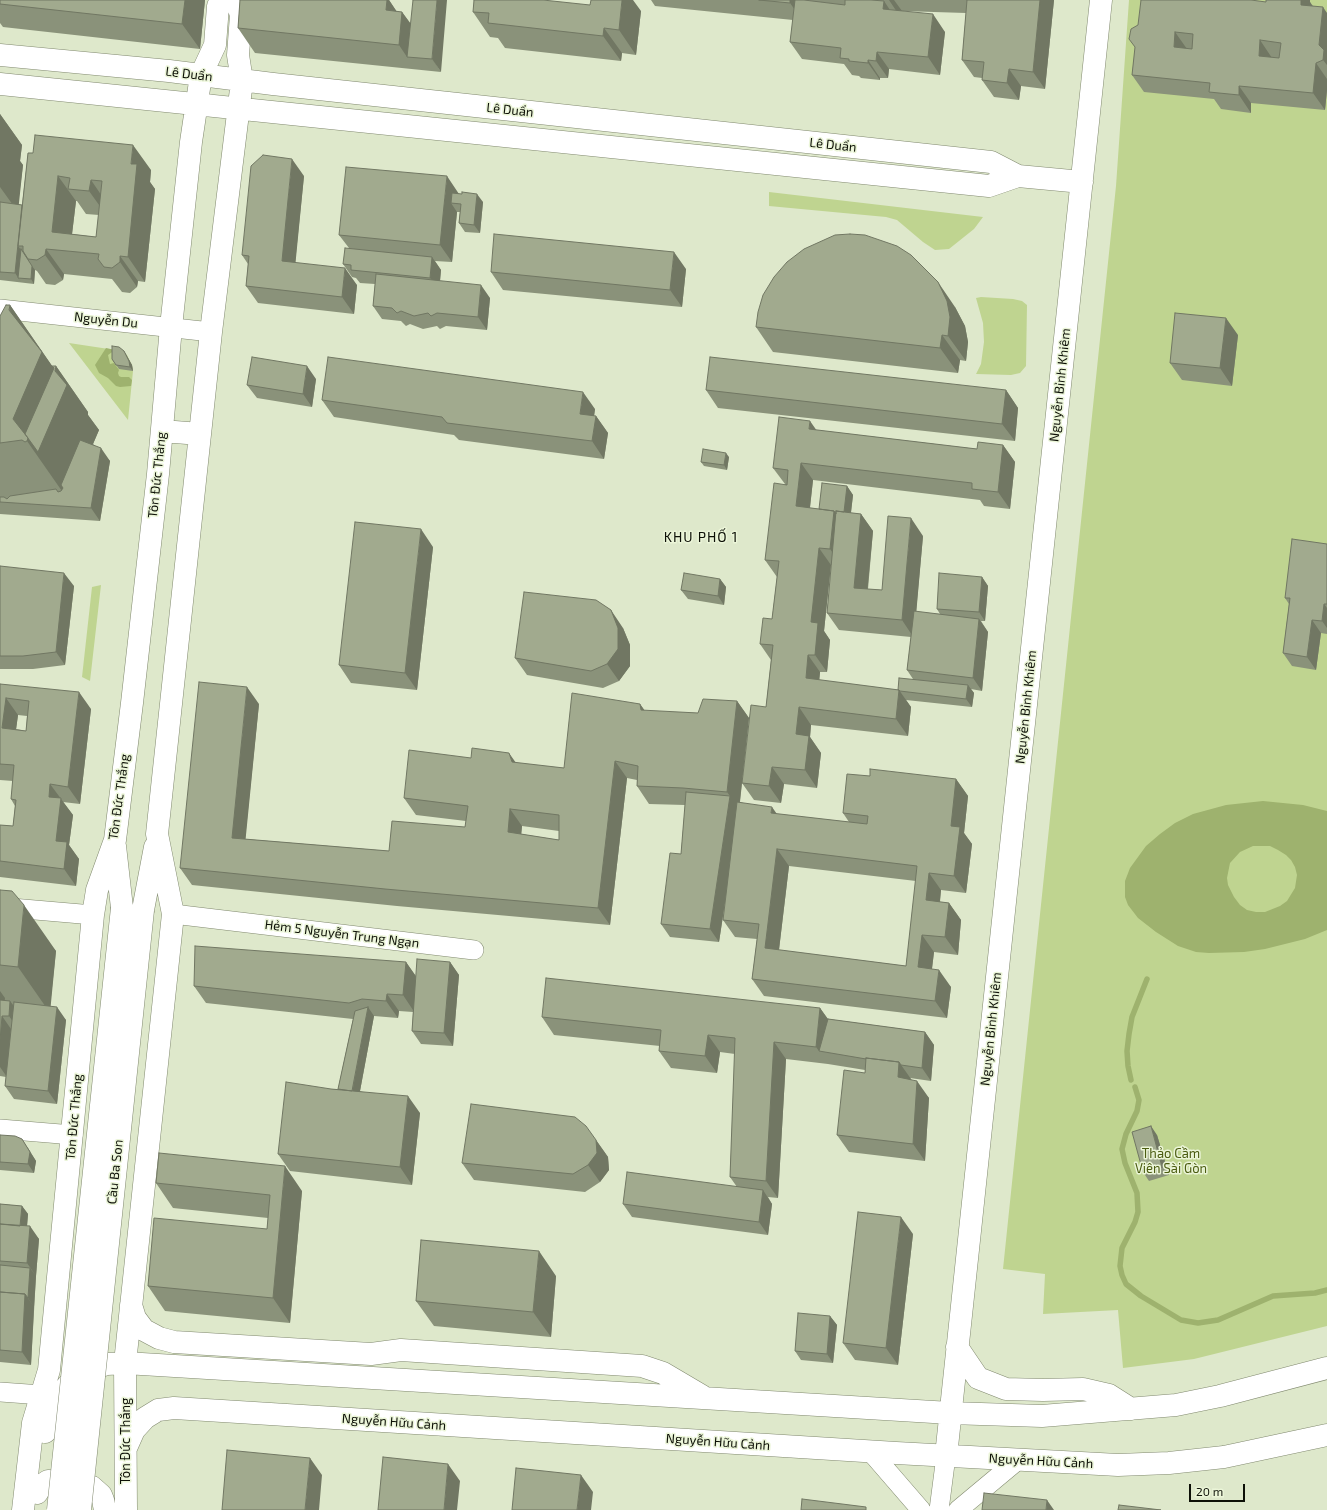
<!DOCTYPE html>
<meta charset="utf-8">
<style>
body{margin:0}
#map{position:relative;width:1327px;height:1510px;overflow:hidden;background:#dee8cb;font-family:"Exo 2",sans-serif}
canvas{display:block}
.scale{position:absolute;left:1189px;top:1484px;width:56px;height:18px;box-sizing:border-box;border:2px solid #0d1007;border-top:0;padding-left:5px;font-size:12px;line-height:14px;white-space:nowrap;color:#0d1007;-webkit-text-stroke:3px #ebf5d8;paint-order:stroke}
</style>
<div id="map">
<canvas width="1327" height="1510"></canvas>
<div class="scale">20 m</div>
</div>
<script>
const g = document.querySelector('canvas').getContext('2d');
g.lineJoin = 'round';
function fill(path, color) {
  g.fillStyle = color;
  g.fill(path, 'evenodd');
}
function toPath(rows) {
  const path = new Path2D();
  for (const r of rows) {
    path.moveTo(r[0], r[1]);
    for (let i = 2; i < r.length; i += 2) path.lineTo(r[i], r[i + 1]);
  }
  return path;
}
function trace(path, color, width, dash) {
  g.strokeStyle = color;
  g.lineWidth = width;
  g.lineCap = dash ? 'butt' : 'round';
  g.setLineDash(dash || []);
  g.stroke(path);
}
function write(font, color, halo, rows, align = 'center') {
  g.font = font + ' "Exo 2",sans-serif';
  g.lineWidth = 3;
  g.setLineDash([]);
  g.textBaseline = 'middle';
  g.strokeStyle = halo;
  g.fillStyle = color;
  for (const [text, x, y, turn = 0] of rows) {
    g.save();
    g.translate(x, y);
    g.rotate((+turn || 0) * Math.PI / 180);
    g.textAlign = isNaN(turn) ? turn : align;
    if (halo) g.strokeText(text, 0, 0);
    g.fillText(text, 0, 0);
    g.restore();
  }
}
fill(toPath([
 [1129,0,1327,0,1327,1326,1194,1359,1123,1368,1118,1310,1043,1314,1045,1274,1003,1269,1116,186],
 [769,192,983,217,974,229,949,249,935,250,923,242,897,220,886,217,769,206],
 [981,297,1013,299,1022,301,1027,305,1026,366,1020,373,1011,375,976,374,981,364,984,342,983,323,976,298],
 [69,343,122,351,127,355,132,365,133,371,128,420],
 [101,585,90,681,82,677,92,587]
]), '#bfd490');
fill(toPath([
 [106,348,115,350,108,355,110,364,114,363,119,370,118,373,119,376,121,377,129,377,132,380,131,386,120,387,116,386,108,378,99,373,95,365],
 [1263,801,1303,805,1327,811,1327,930,1305,939,1265,949,1244,952,1209,953,1196,952,1178,946,1156,932,1138,918,1128,905,1125,897,1125,881,1130,868,1146,846,1160,834,1175,823,1193,814,1226,805],
 [1253,846,1270,846,1278,850,1286,855,1291,860,1295,867,1297,875,1295,888,1287,901,1280,906,1265,912,1256,912,1247,910,1240,905,1234,897,1228,885,1227,878,1230,863,1240,852]
]), '#9eb26e');
trace(toPath([
 [1131,1080,1128,1066,1127,1051,1129,1034,1132,1017,1147,979],
 [1135,1087,1139,1100,1137,1111,1126,1134,1122,1149,1125,1163,1137,1193,1138,1212,1135,1222,1122,1248,1120,1266,1122,1275,1126,1284,1141,1296,1181,1320,1198,1323,1218,1320,1273,1296,1315,1293,1327,1290]
]), '#9eb26e', 5.5);
const minor = toPath([
 [0,309,211,332],
 [0,907,93,915],
 [173,914,474,950],
 [0,1129,73,1135],
 [0,1392,42,1395],
 [870,1451,921,1510],
 [939,1510,946,1456],
 [958,1510,1018,1460]
]);
const major = toPath([
 [0,55,169,71,273,84,991,162,1018,176,1082,182],
 [0,84,989,186,1018,176],
 [162,431,200,434],
 [115,846,122,908],
 [143,910,155,847],
 [131,1305,135,1318,144,1330,159,1338,174,1342,371,1354,401,1350,642,1366,663,1373,702,1396],
 [957,1347,978,1378,1006,1389,1043,1390,1083,1389,1109,1395,1131,1409],
 [45,1432,50,1413,58,1398,68,1385,79,1375,91,1369,107,1364,125,1363,950,1413,1042,1416,1176,1405,1220,1396,1327,1368],
 [126,1448,134,1430,145,1418,158,1410,174,1408,896,1453,1118,1465,1169,1463,1224,1457,1327,1435],
 [946,1456,1101,0],
 [37,1493,42,1485,48,1481,87,1485,92,1487,101,1495,103,1500,105,1510],
 [23,1510,33,1423,49,1370,93,915,97,890,115,840,132,703,158,474,171,327,191,142,201,75,215,45,218,6,222,0],
 [126,1510,125,1363,173,914,157,834,211,332,242,81,238,55,241,15,236,0]
]);
trace(minor, '#81896f', 20);
trace(major, '#81896f', 23);
trace(minor, '#fff', 19);
trace(major, '#fff', 22);
const majorBridge = toPath([
 [58,1510,122,908],
 [80,1510,143,910]
]);
trace(majorBridge, '#81896f', 23, []);
trace(majorBridge, '#fff', 22);
fill(toPath([
 [0,0,205,0,200,49,3,27,0,23],
 [240,0,389,0,397,12,402,12,411,24,441,72,255,53,238,28],
 [651,0,1054,0,1045,89,1021,86,1019,100,994,97,982,80,982,78,974,77,962,60,966,13,902,11,945,32,940,75,889,69,888,78,880,78,880,80,861,78,859,76,852,75,844,64,802,59,790,42,793,20,655,6],
 [1266,0,1310,0,1310,2,1313,6,1327,13,1327,90,1325,110,1251,103,1251,113,1221,109,1214,99,1144,92,1132,75,1138,25,1266,2],
 [641,11,636,55,622,53,621,61,505,48,498,38,490,37,473,12],
 [0,114,22,145,20,161,23,165,18,204,22,205,28,153,151,170,150,182,155,189,145,282,138,281,137,287,130,293,122,292,112,279,64,274,63,280,55,285,46,284,37,271,35,270,34,284,0,280],
 [76,201,77,201,86,214,99,215,96,237,72,234],
 [304,176,295,263,357,285,354,314,258,303,246,286,248,264,242,255],
 [459,194,483,202,480,233,465,232,459,223,460,212,457,212,452,262,435,261,441,270,440,281,490,298,487,330,446,326,440,329,437,326,423,329,410,324,406,326,401,321,382,319,373,306,375,284,360,283,356,278,352,277,343,264,349,248,339,235],
 [686,269,682,307,503,290,491,272],
 [10,305,52,366,56,366,88,412,88,415,99,430,93,444,110,461,100,521,0,514,0,316],
 [955,307,965,326,968,342,966,361,960,360,958,373,773,352,756,327],
 [1238,335,1232,386,1182,380,1170,363],
 [124,351,132,365,133,371,119,369,112,359],
 [316,379,312,407,257,398,247,385],
 [706,390,1006,390,1018,408,1015,441,718,408],
 [322,400,595,409,594,416,596,416,608,433,604,459,459,440,454,435,334,417],
 [816,430,977,449,1003,445,1015,462,1010,509,984,506,980,500,813,480,810,508,819,509,847,486,853,495,851,513,861,514,873,531,868,589,882,590,923,536,916,612,940,614,937,609,982,577,988,586,985,621,981,621,988,632,982,691,971,689,974,693,972,707,906,700,911,707,908,736,811,725,810,737,821,753,817,788,784,784,781,803,754,800,742,783,766,707,771,660,760,644,772,619,777,577,765,560,785,484,773,468],
 [831,565,832,565,827,613,839,630,911,637,907,670,913,679,898,690,819,680,820,672,827,672,830,640,824,631],
 [729,457,727,470,704,466,701,462],
 [1327,544,1327,634,1321,633,1316,670,1292,666,1283,653,1289,604,1285,598],
 [433,547,417,690,351,683,339,665],
 [0,566,74,586,65,665,33,669,0,669],
 [720,579,726,587,724,605,688,599,681,590],
 [623,628,630,645,630,666,619,681,603,688,527,675,515,658],
 [0,684,91,709,80,804,63,802,73,815,69,845,79,859,76,886,0,877,0,825,13,826,15,806,11,799,13,781,0,780],
 [18,715,27,716,26,731,16,729],
 [737,701,749,718,740,802,777,814,849,822,843,813,870,776,956,779,968,796,964,833,972,844,966,893,941,890,940,902,949,903,961,920,958,955,934,952,932,969,951,987,947,1018,764,996,752,979,757,939,735,937,723,920,726,897,719,942,670,937,661,924,681,854,685,805,649,804,637,786,637,780,627,778,610,925,397,906,192,885,180,868,259,704,245,839,389,851,465,827,466,821,416,815,404,798,516,763,564,768,640,704,645,711,698,713],
 [522,826,559,831,559,840,521,834],
 [789,866,916,881,906,966,779,950],
 [0,890,56,951,50,1006,66,1020,57,1104,14,1099,5,1086,6,1077,0,1076],
 [406,962,416,977,450,962,459,975,453,1046,421,1044,412,1031,413,1012,399,1011,398,1018,374,1016,360,1091,420,1113,412,1185,290,1171,278,1154,331,1089,338,1089,353,1019,206,1003,194,986],
 [820,1008,828,1019,925,1032,934,1045,931,1081,910,1078,929,1098,925,1161,849,1152,837,1135,865,1073,865,1070,828,1064,786,1059,778,1198,768,1197,772,1204,768,1235,632,1217,623,1204,737,1187,730,1177,735,1054,720,1052,717,1073,671,1068,659,1051,660,1046,554,1035,542,1017],
 [0,1135,28,1148,36,1161,34,1173,0,1170],
 [1157,1135,1169,1175,1149,1181,1143,1172],
 [596,1140,608,1157,609,1170,600,1182,585,1192,474,1180,462,1163],
 [156,1183,302,1191,290,1323,165,1311,148,1286,267,1229,268,1218,173,1208],
 [0,1204,22,1206,28,1214,27,1226,39,1239,36,1276,31,1365,0,1362],
 [913,1234,898,1365,855,1360,843,1343],
 [556,1276,551,1337,434,1326,416,1301],
 [830,1316,837,1325,833,1363,801,1360,795,1351]
]), '#8a927a');
fill(toPath([
 [185,0,205,0,200,49,182,24],
 [387,0,389,0,401,18,402,12,420,37,407,57,399,45,386,10],
 [437,0,447,0,441,72,432,59],
 [622,0,633,0,641,11,636,55,619,30],
 [790,0,798,0,802,20,790,3],
 [889,0,894,0,902,11,901,18],
 [1040,0,1054,0,1045,89,1033,72],
 [1301,0,1310,0,1310,2,1314,9,1301,5],
 [884,1,896,19,883,9],
 [1323,7,1327,13,1327,65,1323,60,1319,45],
 [933,14,945,32,940,75,928,57],
 [604,28,622,53,621,61,603,36],
 [1175,32,1187,49,1174,47],
 [1260,40,1272,58,1259,56],
 [877,52,889,69,888,78,876,61],
 [868,60,880,78,880,80,868,63],
 [1316,63,1327,79,1327,90,1325,110,1313,93],
 [1009,69,1021,86,1019,100,1007,83],
 [1239,86,1251,103,1251,113,1239,95],
 [0,114,22,145,20,161,23,165,18,212,0,187],
 [133,145,151,170,150,182,155,189,145,282,128,257,131,164],
 [292,159,304,176,294,278,282,261],
 [58,176,76,201,70,251,52,232],
 [447,176,459,194,458,204,451,203,457,212,452,262,440,245],
 [91,180,108,205,107,216,89,191],
 [477,194,483,202,480,233,474,225],
 [22,205,23,246,18,246,24,254,18,278,21,282,15,273],
 [46,249,64,274,63,280,45,255],
 [674,252,686,269,682,307,670,290],
 [120,256,138,281,137,287,120,262],
 [432,257,441,270,439,291,430,278],
 [32,266,35,270,34,284,31,279],
 [345,268,357,285,354,314,342,297],
 [938,282,955,307,965,326,968,342,966,361,948,336],
 [481,285,490,298,487,330,478,317],
 [10,305,66,386,55,371,56,366,88,412,88,415,99,430,70,498,71,504,27,441,13,419],
 [1226,318,1238,335,1232,386,1220,368],
 [942,335,960,360,958,373,940,348],
 [124,351,132,365,133,371,130,367],
 [307,366,316,379,312,407,303,394],
 [1006,390,1018,408,1015,441,1002,424],
 [583,392,595,409,592,431,580,414],
 [596,416,608,433,604,459,592,441],
 [810,421,822,438,809,429],
 [1003,445,1015,462,1010,509,998,492],
 [101,448,110,461,100,521,91,508],
 [726,453,729,457,727,470,724,465],
 [801,463,813,480,808,524,796,506],
 [847,486,853,495,849,528,843,519],
 [834,511,846,528,842,566,830,549],
 [861,514,873,531,866,605,854,588],
 [911,518,923,536,914,638,902,620],
 [421,529,433,547,417,690,405,673],
 [819,548,831,565,824,631,830,640,827,672,815,655,811,622],
 [64,573,74,586,65,665,56,652],
 [982,577,988,586,985,621,979,612],
 [720,579,726,587,724,605,718,596],
 [1324,604,1327,608,1327,628,1322,621],
 [611,610,623,628,630,645,630,666,619,681,607,664],
 [979,619,988,632,982,691,973,678],
 [1312,620,1321,633,1316,670,1307,657],
 [808,655,820,672,818,696,806,678],
 [968,685,974,693,972,707,966,699],
 [247,687,259,704,244,855,232,838],
 [899,690,911,707,908,736,896,719],
 [79,692,91,709,80,804,68,787],
 [6,698,18,715,14,745,2,728],
 [737,701,749,718,739,809,719,942,710,929,730,796,727,792],
 [640,704,652,721,641,710],
 [799,707,811,725,810,737,821,753,817,788,805,770,796,734],
 [509,753,521,770,512,762],
 [615,761,627,778,610,925,598,908],
 [772,767,784,784,781,803,769,786],
 [956,779,968,796,964,833,972,844,966,893,954,876,951,826],
 [50,784,73,815,69,845,79,859,76,886,64,869,56,841,49,797],
 [772,807,784,824,771,813],
 [510,809,522,826,520,849,508,832],
 [777,849,789,866,777,966,765,948],
 [929,873,941,890,938,918,926,900],
 [949,903,961,920,958,955,945,937],
 [24,905,56,951,50,1013,18,967],
 [922,935,934,952,930,984,918,967],
 [406,962,418,979,415,1013,403,995],
 [450,962,459,975,453,1046,444,1033],
 [939,970,951,987,947,1018,935,1001],
 [0,991,5,998,4,1007,0,1002],
 [387,994,399,1011,398,1018,386,1001],
 [10,1001,20,1014,18,1029,9,1016],
 [57,1007,66,1020,57,1104,48,1091],
 [368,1007,374,1016,357,1107,351,1099],
 [820,1008,832,1025,819,1051,816,1047],
 [2,1016,11,1029,7,1077,0,1067,0,1041],
 [925,1032,934,1045,931,1081,922,1068],
 [708,1035,720,1052,717,1073,705,1056],
 [774,1042,786,1059,778,1198,766,1181],
 [899,1062,911,1079,910,1094,898,1077],
 [917,1081,929,1098,925,1161,913,1144],
 [408,1096,420,1113,412,1185,400,1167],
 [1151,1126,1157,1135,1169,1175,1162,1167],
 [22,1139,36,1161,34,1173,28,1164],
 [596,1140,608,1157,609,1170,600,1182,588,1165],
 [285,1166,302,1191,290,1323,273,1298],
 [763,1190,772,1204,768,1235,759,1222],
 [22,1206,28,1214,26,1238,20,1230],
 [901,1217,913,1234,898,1365,886,1348],
 [30,1226,39,1239,36,1276,27,1263],
 [539,1251,556,1276,551,1337,533,1312],
 [30,1268,36,1276,34,1307,28,1298],
 [25,1294,34,1307,31,1365,22,1352],
 [830,1316,837,1325,833,1363,827,1354],
 [310,1458,322,1475,319,1510,305,1510],
 [448,1464,460,1481,457,1510,444,1510],
 [581,1475,593,1492,591,1510,577,1510],
 [1047,1500,1054,1510,1046,1510]
]), '#717763');
const building = toPath([
 [0,0,185,0,182,24,0,4,0,0],
 [240,0,387,0,386,10,402,12,399,45,238,28,240,0],
 [413,0,437,0,432,59,407,57,413,0],
 [474,0,543,0,590,5,591,0,622,0,619,30,604,28,603,36,488,23,489,13,473,12,474,0],
 [759,0,790,0,790,3,759,0],
 [795,0,804,0,845,5,845,0,871,0,884,1,883,9,933,14,928,57,877,52,876,61,868,60,868,63,849,61,849,59,840,58,841,48,790,42,795,0],
 [967,0,1040,0,1033,72,1009,69,1007,83,982,80,984,62,962,60,967,0],
 [1141,0,1251,0,1266,2,1266,0,1301,0,1301,5,1323,7,1319,45,1324,50,1323,60,1316,63,1313,93,1239,86,1239,95,1209,92,1210,83,1132,75,1135,47,1129,39,1131,29,1138,25,1141,0],
 [1175,32,1193,34,1192,49,1174,47,1175,32],
 [1260,40,1281,43,1279,58,1259,56,1260,40],
 [35,135,133,145,131,164,137,164,128,257,120,256,120,262,112,268,104,267,98,259,99,254,46,249,45,255,37,260,28,259,23,251,23,246,18,246,28,153,33,153,35,135],
 [58,176,70,178,68,189,89,191,91,180,102,181,96,237,52,232,58,176],
 [263,155,292,159,282,261,345,268,342,297,246,286,249,256,242,255,251,166,263,155],
 [346,167,447,176,440,245,339,235,346,167],
 [462,192,477,194,474,225,459,223,461,204,451,203,452,193,462,194,462,192],
 [0,202,22,205,15,273,0,272,0,202],
 [494,234,674,252,670,290,491,272,494,234],
 [850,234,865,235,897,246,911,255,938,282,947,301,950,317,948,336,942,335,940,348,756,327,758,312,763,295,774,277,787,262,804,249,835,235,850,234],
 [345,248,432,257,430,278,351,270,351,265,343,264,345,248],
 [21,249,32,266,31,279,18,278,21,249],
 [376,274,481,285,478,317,437,313,431,316,428,313,414,316,401,311,397,313,392,308,373,306,376,274],
 [6,305,10,305,9,310,42,352,13,419,28,438,27,441,25,442,22,440,0,443,0,316,6,305],
 [1175,313,1226,318,1220,368,1170,363,1175,313],
 [112,346,119,347,124,351,129,361,130,367,116,365,112,359,112,346],
 [252,357,307,366,303,394,247,385,252,357],
 [328,357,583,392,580,414,596,416,592,441,447,423,442,417,322,400,328,357],
 [710,357,1006,390,1002,424,706,390,710,357],
 [52,366,56,366,55,371,67,385,38,452,25,434,54,368,52,366],
 [779,417,810,421,809,429,977,449,978,442,1003,445,998,492,972,489,972,483,801,463,796,506,834,511,830,549,819,548,811,622,818,623,815,655,808,655,806,678,899,690,896,719,799,707,796,734,809,736,805,770,772,767,769,786,742,783,751,705,766,707,773,645,760,644,763,618,772,619,779,561,765,560,774,483,787,485,788,470,773,468,779,417],
 [80,440,101,448,91,508,0,502,0,497,4,497,7,499,10,496,56,489,58,492,61,491,63,488,61,485,80,440],
 [703,449,726,453,724,465,701,462,703,449],
 [822,483,847,486,844,512,836,511,836,514,834,511,819,509,822,483],
 [836,511,861,514,854,588,882,590,888,516,911,518,902,620,827,613,836,511],
 [355,522,421,529,405,673,339,665,355,522],
 [1292,539,1327,544,1327,604,1324,604,1322,621,1312,620,1307,657,1283,653,1290,598,1285,598,1292,539],
 [0,566,64,573,56,652,23,656,0,656,0,566],
 [684,573,720,579,718,596,681,590,684,573],
 [939,573,982,577,979,612,937,609,939,573],
 [524,592,596,600,611,610,618,628,618,649,607,664,591,671,515,658,524,592],
 [914,611,979,619,973,678,907,670,914,611],
 [899,678,968,685,966,699,900,691,899,690,898,690,899,678],
 [199,682,247,687,232,838,389,851,392,821,465,827,468,806,404,798,409,750,471,758,472,748,509,753,512,762,564,768,572,693,640,704,641,710,698,713,703,699,737,701,727,792,683,788,637,786,638,766,615,761,598,908,385,889,180,868,199,682],
 [510,809,559,815,559,840,508,832,510,809],
 [0,684,79,692,68,787,50,784,49,797,61,798,56,841,67,842,64,869,0,861,0,825,13,826,16,800,11,799,14,765,0,764,0,684],
 [6,698,29,701,26,731,2,728,6,698],
 [870,769,956,779,951,826,960,827,954,876,929,873,926,900,949,903,945,937,922,935,918,967,939,970,935,1001,752,979,759,924,723,920,737,802,772,807,771,813,867,824,868,816,843,813,847,774,870,776,870,769],
 [777,849,917,866,906,966,765,948,777,849],
 [686,792,730,796,710,929,661,924,670,853,681,854,686,792],
 [0,890,12,891,24,905,18,967,0,965,0,890],
 [195,946,406,962,403,995,387,994,386,1001,362,999,349,1003,194,986,195,946],
 [417,959,450,962,444,1033,412,1031,417,959],
 [546,978,820,1008,816,1047,774,1042,766,1181,730,1177,735,1038,708,1035,705,1056,659,1051,661,1030,542,1017,546,978],
 [0,1000,10,1001,9,1016,2,1016,0,1041,0,1000],
 [14,1002,57,1007,48,1091,5,1086,14,1002],
 [368,1007,352,1091,338,1089,355,1011,368,1007],
 [828,1019,925,1032,922,1068,901,1065,899,1062,866,1058,866,1059,819,1051,828,1019],
 [866,1058,899,1062,898,1077,917,1081,913,1144,837,1135,844,1070,865,1073,866,1058],
 [286,1082,331,1089,408,1096,400,1167,278,1154,286,1082],
 [471,1104,575,1117,586,1126,596,1140,597,1153,588,1165,573,1174,462,1163,471,1104],
 [1151,1126,1162,1167,1143,1172,1132,1132,1151,1126],
 [0,1135,15,1136,22,1139,30,1152,28,1164,0,1162,0,1135],
 [159,1153,285,1166,273,1298,148,1286,154,1218,267,1229,270,1195,156,1183,159,1153],
 [627,1172,763,1190,759,1222,623,1204,627,1172],
 [0,1204,22,1206,20,1226,0,1224,0,1204],
 [858,1212,901,1217,886,1348,843,1343,858,1212],
 [0,1224,30,1226,27,1263,0,1261,0,1224],
 [421,1240,539,1251,533,1312,416,1301,421,1240],
 [0,1265,30,1268,28,1298,25,1294,0,1292,0,1265],
 [0,1292,25,1294,22,1352,0,1350,0,1292],
 [798,1313,830,1316,827,1354,795,1351,798,1313],
 [227,1450,310,1458,305,1510,222,1510,227,1450],
 [383,1457,448,1464,444,1510,378,1510,383,1457],
 [516,1468,581,1475,577,1510,512,1510,516,1468],
 [984,1493,1047,1500,1046,1510,982,1510,984,1493],
 [802,1499,866,1507,866,1510,801,1510,802,1499],
 [1119,1505,1161,1510,1118,1510,1119,1505]
]);
fill(building, '#a1aa8e');
trace(building, '#717763', 1);
write('13px', '#0d1007', '#ebf5d8', [
 ["Lê Duẩn",189,74,7],
 ["Lê Duẩn",510,110,6],
 ["Lê Duẩn",833,145,6],
 ["Nguyễn Du",106,320,6],
 ["Nguyễn Bỉnh Khiêm",1060,385,-84],
 ["Tôn Đức Thắng",157,475,-84],
 ["Nguyễn Bỉnh Khiêm",1026,707,-84],
 ["Tôn Đức Thắng",119,797,-82],
 ["Hẻm 5 Nguyễn Trung Ngạn",342,934,7],
 ["Nguyễn Bỉnh Khiêm",991,1029,-84],
 ["Tôn Đức Thắng",74,1117,-85],
 ["Cầu Ba Son",115,1172,-84],
 ["Nguyễn Hữu Cảnh",394,1422,4],
 ["Tôn Đức Thắng",126,1441,-90],
 ["Nguyễn Hữu Cảnh",718,1442,4],
 ["Nguyễn Hữu Cảnh",1041,1461,3]
]);
write('13px', '#4b5c11', '#ebf5d8', [
 ["Thảo Cầm",1171,1154],
 ["Viên Sài Gòn",1171,1169]
]);
g.letterSpacing = '1px';
write('14px', '#0d1007', '#ebf5d8', [
 ["KHU PHỐ 1",701,537]
]);
g.letterSpacing = '0px';
</script>
